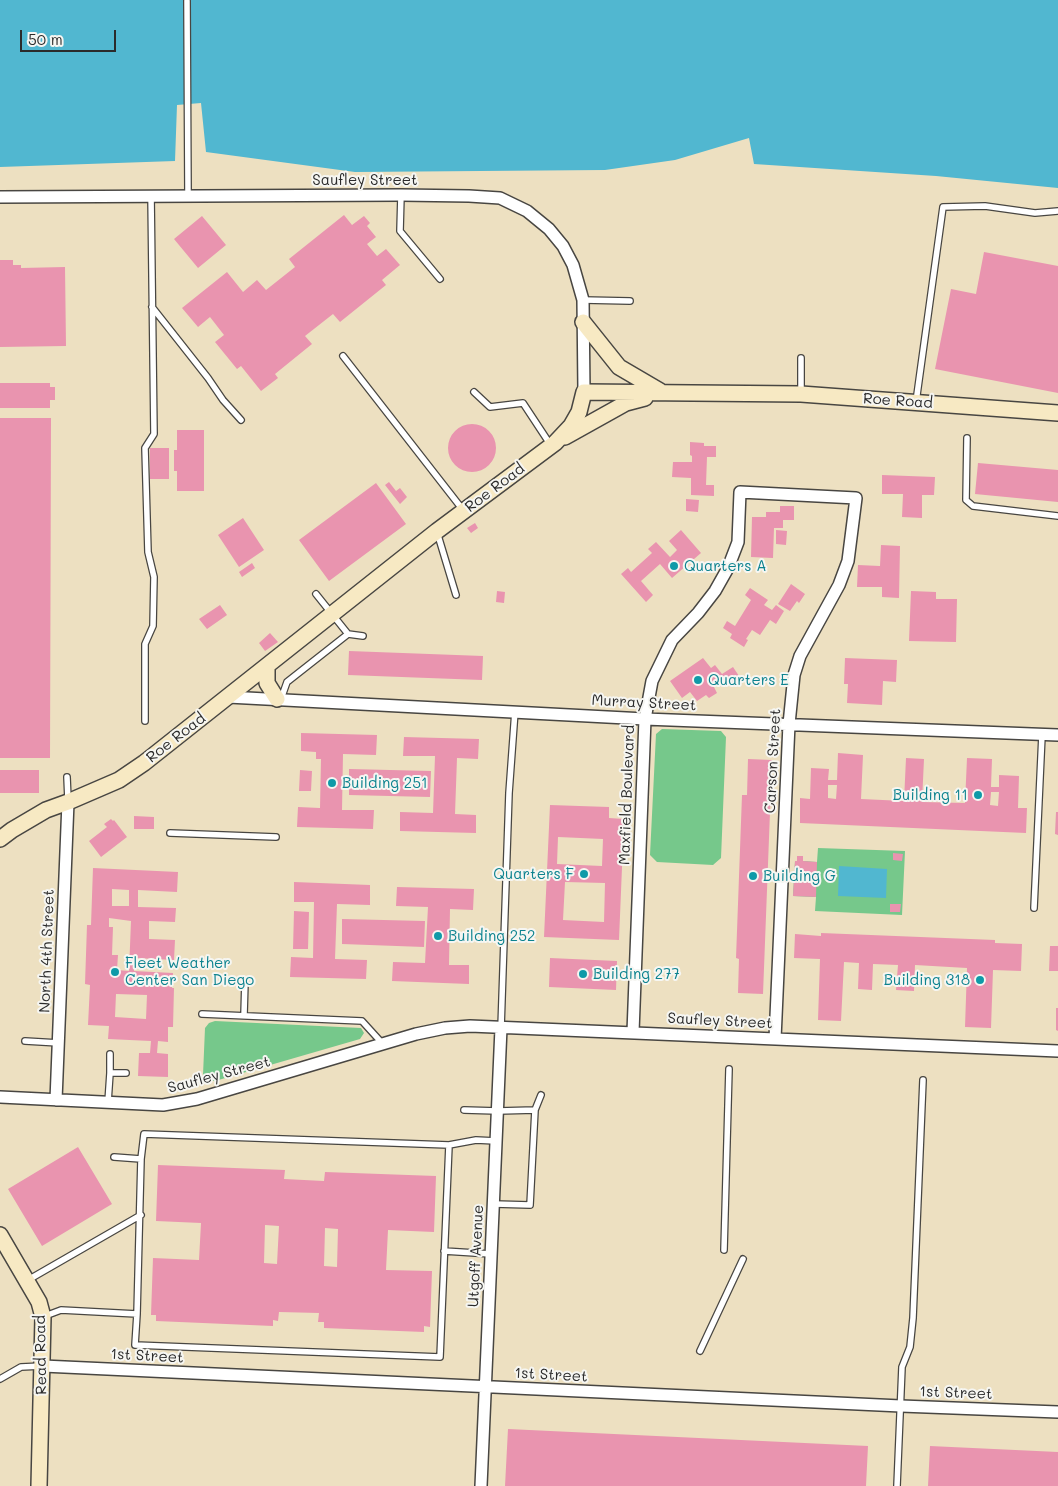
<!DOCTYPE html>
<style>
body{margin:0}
#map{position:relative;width:1058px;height:1486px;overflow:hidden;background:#ede0c1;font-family:Mali,sans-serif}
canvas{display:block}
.scale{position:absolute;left:20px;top:30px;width:96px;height:22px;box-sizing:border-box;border:2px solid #2b2b2b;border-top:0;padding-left:6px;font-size:15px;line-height:18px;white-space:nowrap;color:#2b2b2b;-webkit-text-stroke:4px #f6f6f2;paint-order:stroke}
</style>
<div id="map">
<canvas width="1058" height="1486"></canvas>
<div class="scale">50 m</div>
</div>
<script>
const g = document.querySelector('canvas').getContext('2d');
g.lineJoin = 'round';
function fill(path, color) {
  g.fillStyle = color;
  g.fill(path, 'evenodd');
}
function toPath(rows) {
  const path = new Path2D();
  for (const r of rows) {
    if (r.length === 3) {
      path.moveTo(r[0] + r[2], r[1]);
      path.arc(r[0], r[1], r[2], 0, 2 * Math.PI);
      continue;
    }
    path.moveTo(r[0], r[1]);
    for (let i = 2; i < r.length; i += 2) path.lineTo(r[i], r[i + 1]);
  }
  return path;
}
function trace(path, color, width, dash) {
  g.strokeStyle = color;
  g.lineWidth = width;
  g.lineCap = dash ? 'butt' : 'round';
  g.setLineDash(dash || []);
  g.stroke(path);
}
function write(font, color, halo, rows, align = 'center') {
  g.font = font + ' Mali,sans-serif';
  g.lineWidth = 4;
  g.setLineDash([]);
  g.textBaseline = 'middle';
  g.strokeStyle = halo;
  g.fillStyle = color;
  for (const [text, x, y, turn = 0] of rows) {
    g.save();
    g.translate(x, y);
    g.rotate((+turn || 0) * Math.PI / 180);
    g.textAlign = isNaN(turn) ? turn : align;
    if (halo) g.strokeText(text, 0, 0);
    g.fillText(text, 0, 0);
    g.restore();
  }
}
fill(toPath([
 [662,729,721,731,726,737,721,858,713,865,657,862,650,855,656,734],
 [818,848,905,851,902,915,815,911,816,897,793,896,795,861,797,861,797,856,803,856,803,861,817,862],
 [215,1021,361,1028,364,1033,360,1039,215,1081,208,1081,203,1075,205,1028,209,1023]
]), '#76c88b');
fill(toPath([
 [0,0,1058,0,1058,188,936,176,754,164,749,138,675,160,605,170,355,172,206,152,201,103,177,105,175,161,0,167],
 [839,866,887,869,886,898,838,896]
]), '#51b7d0');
fill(toPath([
 [344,215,352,225,364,216,370,223,367,226,376,237,367,244,377,256,386,249,400,265,382,280,386,285,340,322,333,314,305,336,312,344,275,374,278,378,261,391,241,366,237,369,215,342,224,335,210,317,198,327,182,308,227,272,243,292,257,280,266,290,295,267,289,259],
 [202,216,226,245,198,268,174,239],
 [984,252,1058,266,1058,393,935,369,951,289,976,294],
 [0,260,13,260,13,265,21,265,21,268,65,267,66,346,0,347],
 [0,383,50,383,50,387,55,387,55,400,50,400,50,408,0,408],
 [0,418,51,418,50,758,0,758],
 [472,448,24],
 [177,430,204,430,204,491,177,491,177,471,174,471,174,450,177,450],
 [690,442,704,443,704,446,716,446,716,457,707,457,706,485,714,485,714,496,691,495,691,478,672,477,673,462,692,462,692,456,690,455],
 [150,448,169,448,169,479,150,479],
 [978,463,1058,470,1058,502,975,494],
 [882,475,935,477,934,495,922,495,922,518,902,517,903,494,882,494],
 [389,482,396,491,400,488,407,497,400,504,385,485],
 [376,483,406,524,329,581,299,540],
 [686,499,699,500,698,512,686,511],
 [780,506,794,506,794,520,783,520,783,528,774,528,773,558,751,557,752,517,766,517,766,512,780,512],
 [243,518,264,550,239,567,218,535],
 [475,523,478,528,471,533,467,528],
 [681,530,701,553,672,578,660,564,641,581,653,595,646,602,621,574,628,568,631,572,652,553,648,549,656,542,670,557,677,550,669,541],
 [776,530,787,531,786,545,776,544],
 [881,545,900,546,899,598,882,597,882,587,857,587,858,565,880,566],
 [252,563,255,568,242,577,239,572],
 [791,584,805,594,799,603,797,601,790,611,778,604],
 [750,588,768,600,764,605,772,610,776,605,784,611,776,624,770,620,760,635,752,630,746,639,748,640,744,647,730,638,732,634,723,628,727,621,735,626,751,600,745,595],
 [497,591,505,592,504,603,496,602],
 [911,591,936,592,936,599,957,599,956,642,909,641],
 [220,605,227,615,207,629,199,619],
 [270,633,278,642,265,651,259,643],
 [349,651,483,656,482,680,348,675],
 [703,658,711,668,715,665,722,674,733,667,741,679,730,686,725,679,714,687,717,693,709,698,706,695,697,701,690,692,682,698,670,681],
 [845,658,897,660,896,682,883,681,882,705,847,703,848,684,844,684],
 [301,733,377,735,376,755,343,754,342,810,374,810,373,829,297,827,298,807,320,808,321,759,316,759,316,752,301,751],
 [404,737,479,739,478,759,457,758,455,814,476,815,476,833,400,831,400,812,433,813,435,756,403,756],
 [838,753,863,755,861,799,904,801,906,758,924,759,922,802,965,803,967,758,992,759,991,787,999,787,999,775,1019,776,1018,808,1027,808,1026,833,800,823,800,798,810,799,811,768,829,769,828,780,837,780],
 [828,785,837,785,836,799,828,798],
 [991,792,999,792,998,806,990,805],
 [748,759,772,760,763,994,738,993,739,959,736,958,742,795,747,795],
 [349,769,431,771,430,797,349,795],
 [0,770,39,770,39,793,0,793],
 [300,770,312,771,311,791,299,791],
 [550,805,609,807,609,818,624,819,619,940,544,937],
 [558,837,603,839,602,866,557,864],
 [565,882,605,883,604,922,563,920],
 [1056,812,1058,812,1058,835,1055,834],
 [134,816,154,817,154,829,134,829],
 [111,819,113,821,114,820,127,837,101,857,89,841,107,827,104,824],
 [893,853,903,854,902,861,893,860],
 [797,856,803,856,803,861,817,862,816,897,793,896,795,861,797,861],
 [93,868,178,872,177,892,138,890,138,907,176,908,175,922,149,921,149,939,175,940,174,960,135,958,134,971,173,973,172,988,174,988,173,1027,168,1027,168,1042,158,1041,157,1053,168,1054,168,1077,138,1076,139,1053,150,1053,151,1041,108,1039,109,1026,88,1025,90,985,85,984,87,925,91,925],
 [112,889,129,890,129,906,112,906],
 [109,918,131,921,129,971,117,970,118,955,112,955,113,927,109,927],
 [116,994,147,995,146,1019,115,1017],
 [294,882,370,885,370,905,337,904,335,959,367,960,366,979,290,977,291,957,313,958,314,902,294,902],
 [397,887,474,889,473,910,450,909,449,965,469,965,469,984,392,981,393,962,425,963,428,907,396,906],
 [890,904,901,904,900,912,890,912],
 [294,911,309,912,308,949,293,949],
 [342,919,425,921,424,947,342,944],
 [821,933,995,940,995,943,1022,944,1021,971,993,970,991,1028,965,1027,967,968,915,965,914,991,896,990,898,965,873,964,872,990,858,989,859,963,844,962,841,1021,818,1020,820,959,794,958,795,934,821,936],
 [1050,946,1058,946,1058,971,1049,971],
 [550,958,617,961,616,990,549,987],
 [1056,1008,1058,1008,1058,1031,1056,1030],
 [78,1147,112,1204,42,1246,8,1189],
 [158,1165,285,1170,284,1179,324,1181,325,1172,436,1176,434,1232,388,1230,386,1270,432,1271,430,1327,424,1326,424,1332,324,1328,324,1322,318,1322,319,1313,279,1312,278,1321,273,1320,273,1326,156,1321,156,1315,151,1315,153,1258,199,1260,201,1223,156,1221],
 [265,1225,279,1226,277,1264,264,1263],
 [325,1228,338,1229,337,1267,324,1266],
 [508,1429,868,1446,866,1486,505,1486],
 [930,1446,1058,1452,1058,1486,928,1486]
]), '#e994af');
const lane = toPath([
 [187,1,188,195],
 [401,195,400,231,440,279],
 [583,300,630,301],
 [152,307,208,378,223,400,241,420],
 [343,356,463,510],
 [474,392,490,407,523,403,550,444],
 [801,394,801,358],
 [916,402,943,207,985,206,1035,213,1058,211],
 [967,438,966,500,973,506,1058,516],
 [437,532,456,595],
 [316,594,348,634],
 [281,699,287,682,348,634,363,636],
 [145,721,145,644,153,626,154,577,148,552,145,448,154,434,151,195],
 [67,777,68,800],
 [170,833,276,837],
 [1034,908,1042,735],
 [202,1014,362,1021,382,1043],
 [244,1015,245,981],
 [501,1028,509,793,515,711],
 [25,1041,59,1043],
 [110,1054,110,1073,126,1073],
 [108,1102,110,1073],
 [464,1110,498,1111,535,1110],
 [114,1157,141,1159],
 [494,1204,530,1205,535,1110,541,1095],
 [724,1250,729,1069],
 [444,1251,491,1254],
 [28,1280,141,1215],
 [137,1314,141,1159,144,1134,449,1145,476,1140,496,1141],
 [45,1316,61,1310,137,1314,135,1345,440,1357,449,1145],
 [700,1351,743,1259],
 [0,1379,21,1367,42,1366],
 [897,1486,902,1367,910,1347,913,1318,923,1080]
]);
const street = toPath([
 [0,197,401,195,469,196,500,198,527,211,549,229,563,246,573,265,583,300,584,392],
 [228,697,645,719,1058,735],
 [633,1032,645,719,652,681,672,640,698,613,715,591,728,568,738,542,740,492,856,498,848,561,839,585,800,656,794,675,789,724,775,1039],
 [0,1097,163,1105,197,1099,416,1034,445,1028,470,1026,1058,1051],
 [56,1100,68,802],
 [43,1366,901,1406,1058,1412],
 [481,1486,501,1028]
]);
const secondary = toPath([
 [583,322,619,367,660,391],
 [565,437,626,403,645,398],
 [267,667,267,683,277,699],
 [0,839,12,830,46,810,68,802,119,780,144,763,437,531,555,443,571,426,579,412,584,392,801,394,1058,413],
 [0,1235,39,1302,43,1317,39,1486]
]);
trace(lane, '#484642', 8);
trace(street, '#484642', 14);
trace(secondary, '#484642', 18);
trace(lane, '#fff', 5.5);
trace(street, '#fff', 11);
trace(secondary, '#f7e9c3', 15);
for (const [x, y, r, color] of [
 [674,566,5,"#0f9aa8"],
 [698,680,5,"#0f9aa8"],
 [332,783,5,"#0f9aa8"],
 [978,795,5,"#0f9aa8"],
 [584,874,5,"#0f9aa8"],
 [753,876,5,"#0f9aa8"],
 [438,936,5,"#0f9aa8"],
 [115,972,5,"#0f9aa8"],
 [583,974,5,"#0f9aa8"],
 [980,980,5,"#0f9aa8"]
]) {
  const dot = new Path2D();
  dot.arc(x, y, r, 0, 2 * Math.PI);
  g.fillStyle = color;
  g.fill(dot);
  trace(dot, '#f6f6f2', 2);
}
write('15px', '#2b2b2b', '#f6f6f2', [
 ["Saufley Street",365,180],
 ["Roe Road",898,401,4],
 ["Roe Road",495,488,-37],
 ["Murray Street",644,703,3],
 ["Roe Road",176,738,-38],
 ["Carson Street",773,761,-87],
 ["Maxfield Boulevard",627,795,-88],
 ["North 4th Street",47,951,-88],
 ["Saufley Street",720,1021,3],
 ["Saufley Street",219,1075,-15],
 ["Utgoff Avenue",476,1256,-87],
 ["Read Road",41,1355,-91],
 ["1st Street",147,1356,3],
 ["1st Street",551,1375,3],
 ["1st Street",956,1393,2]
]);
write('15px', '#0d838f', '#f6f6f2', [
 ["Quarters A",684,566],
 ["Quarters E",708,680],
 ["Building 251",342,783],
 ["Building 11",968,795,"right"],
 ["Quarters F",574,874,"right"],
 ["Building G",763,876],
 ["Building 252",448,936],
 ["Fleet Weather",125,963],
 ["Center San Diego",125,980],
 ["Building 277",593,974],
 ["Building 318",970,980,"right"]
], 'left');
</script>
